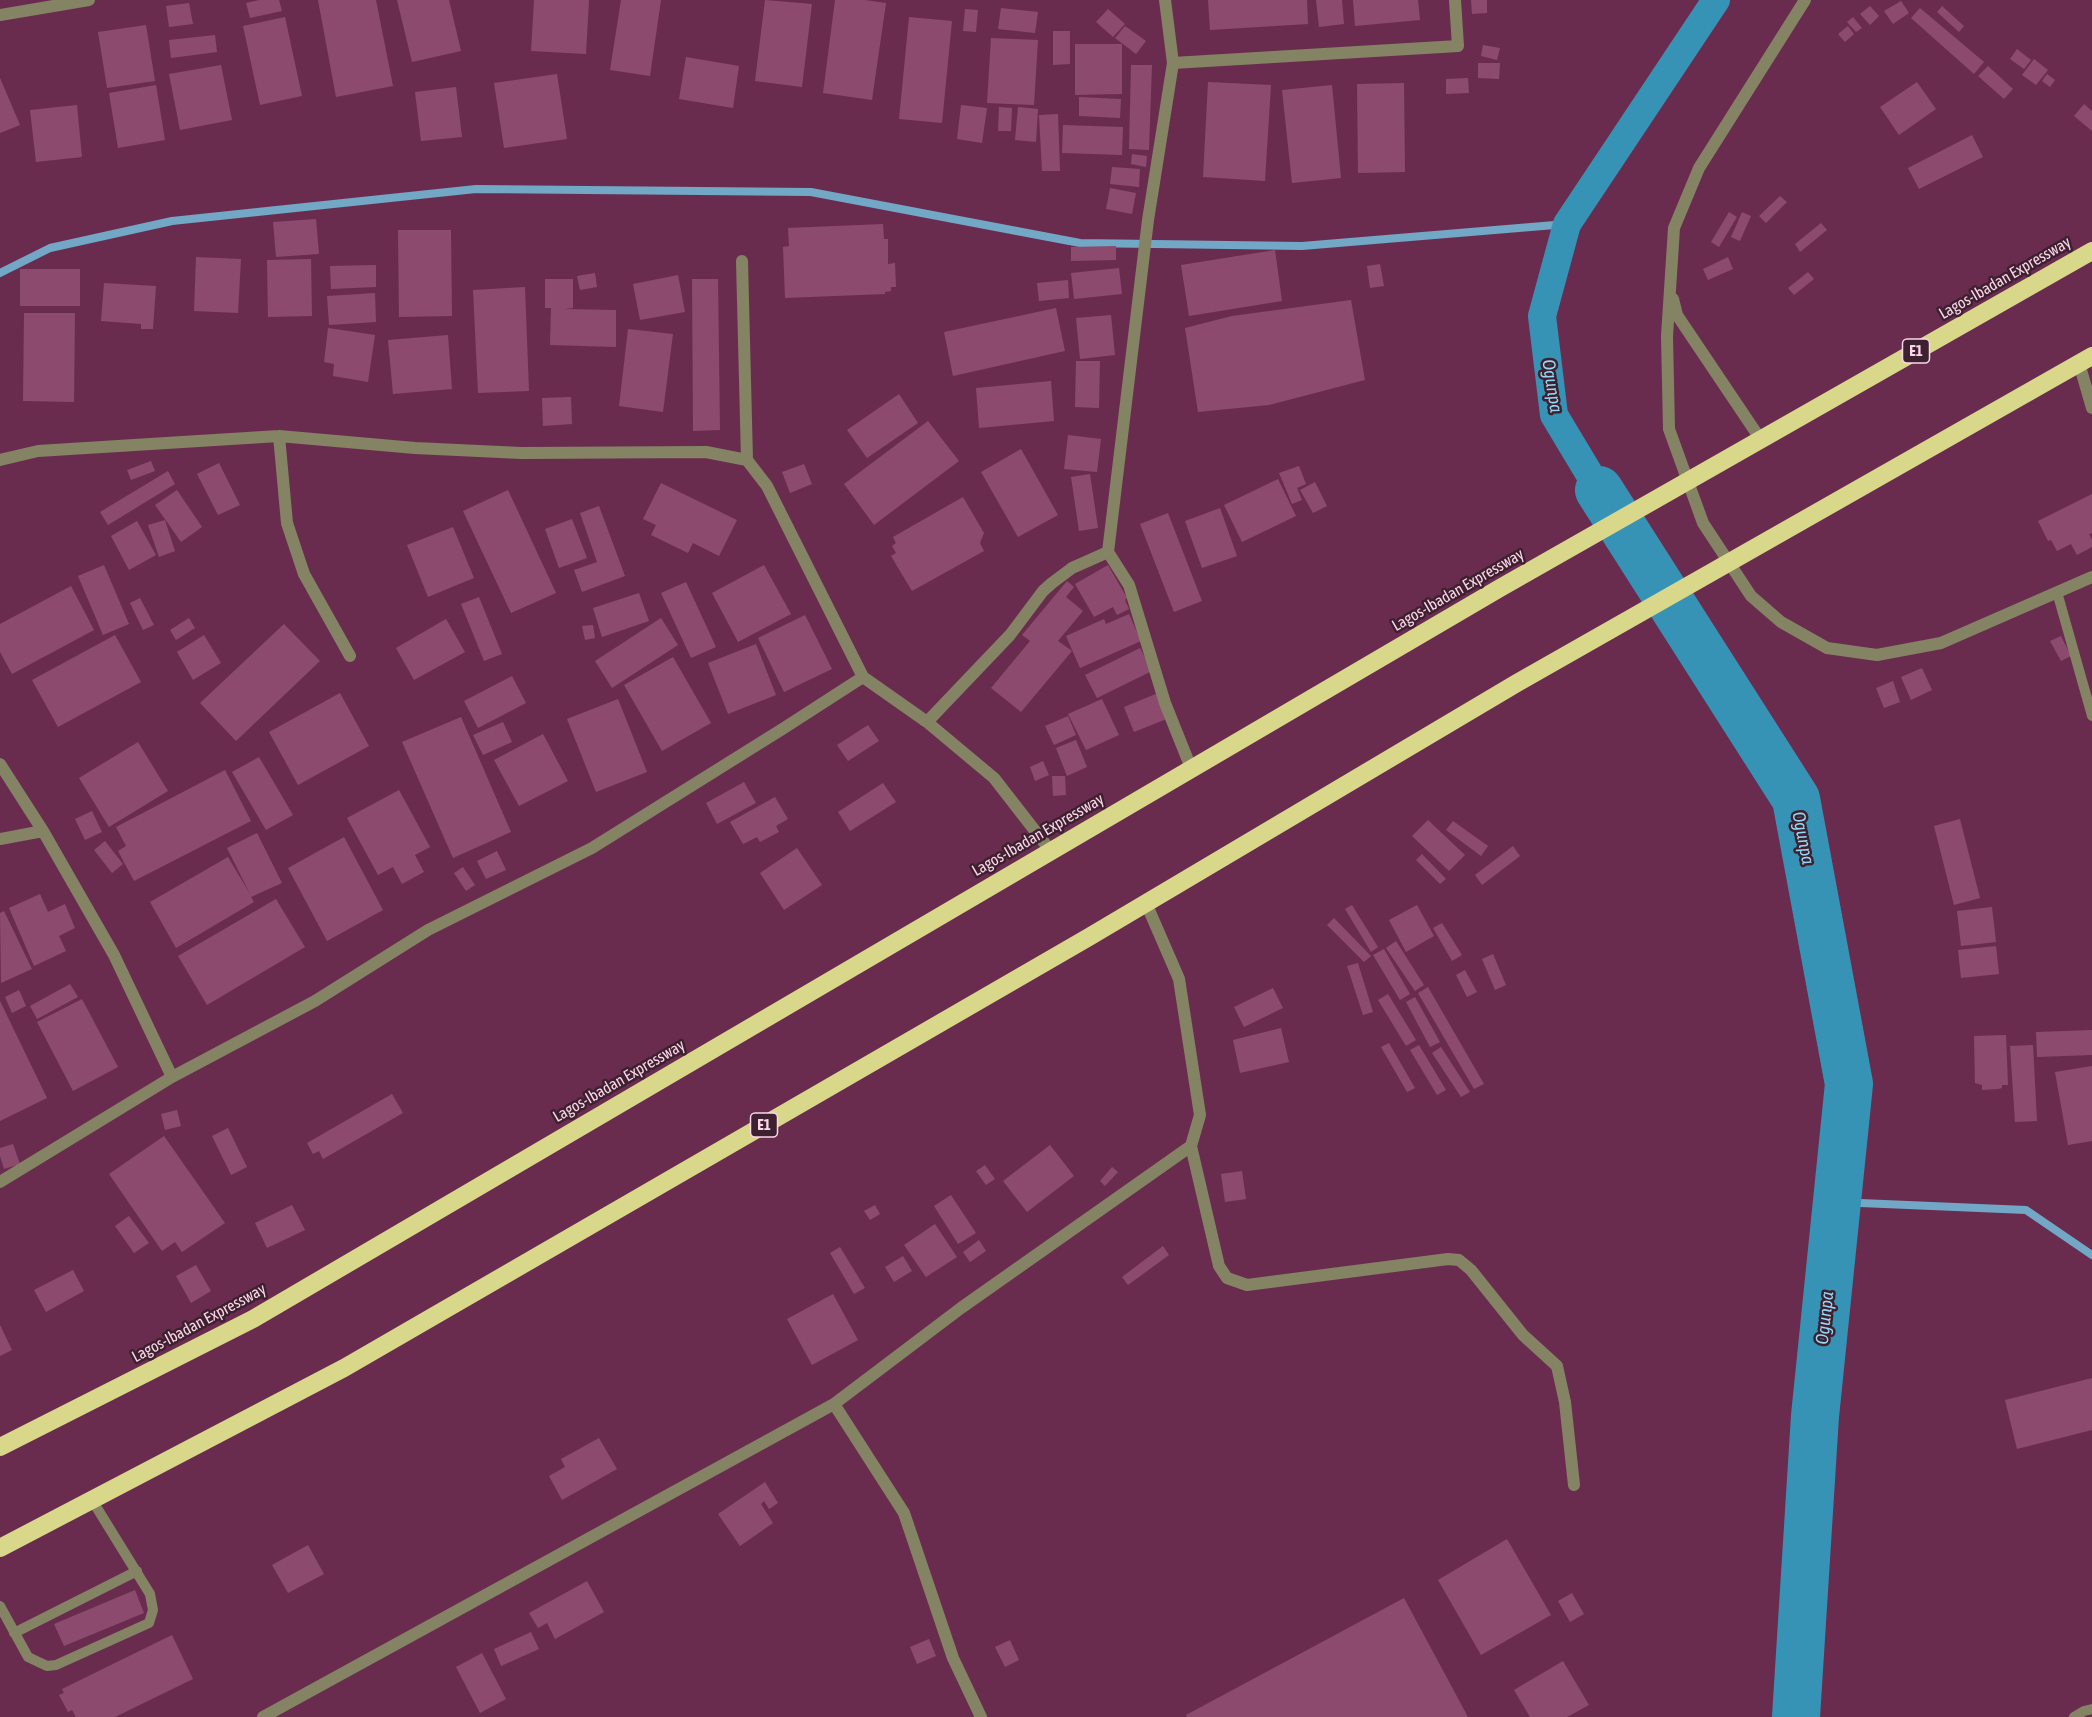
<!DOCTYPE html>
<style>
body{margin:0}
canvas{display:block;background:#692c4f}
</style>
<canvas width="2092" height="1717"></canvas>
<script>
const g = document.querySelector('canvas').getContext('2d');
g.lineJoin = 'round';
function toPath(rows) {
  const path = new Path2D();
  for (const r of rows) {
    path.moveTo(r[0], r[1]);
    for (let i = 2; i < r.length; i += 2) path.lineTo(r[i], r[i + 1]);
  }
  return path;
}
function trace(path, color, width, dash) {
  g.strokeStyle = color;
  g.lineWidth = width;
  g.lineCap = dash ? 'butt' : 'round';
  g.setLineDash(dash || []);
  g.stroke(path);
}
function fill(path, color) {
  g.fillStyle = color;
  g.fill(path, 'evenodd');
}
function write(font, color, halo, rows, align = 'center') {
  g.font = font + ' "Asap Condensed",sans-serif';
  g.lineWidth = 5;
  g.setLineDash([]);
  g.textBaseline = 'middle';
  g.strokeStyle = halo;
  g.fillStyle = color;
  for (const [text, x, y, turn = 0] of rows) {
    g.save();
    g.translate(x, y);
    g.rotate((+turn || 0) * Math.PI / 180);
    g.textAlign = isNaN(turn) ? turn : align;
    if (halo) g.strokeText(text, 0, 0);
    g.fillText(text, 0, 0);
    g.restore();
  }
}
trace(toPath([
 [0,273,50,248,172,221,476,189,811,192,1080,243,1302,246,1567,224],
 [1837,1202,2026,1210,2092,1255]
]), '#72a7c5', 8);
trace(toPath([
 [1599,490,1554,415,1542,316,1567,224,1716,0]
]), '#3793b6', 28);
trace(toPath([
 [1599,490,1796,799,1849,1084,1815,1416,1796,1717]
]), '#3793b6', 48);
fill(toPath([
 [259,0,279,0,282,11,250,18,246,3],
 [318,0,376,0,393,86,336,97],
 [397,0,449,0,461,51,412,62],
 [534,0,589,0,586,54,531,51],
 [621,0,661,0,650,76,610,70],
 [765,0,812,4,802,87,755,81],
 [835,0,865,0,886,3,872,100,823,93],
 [1208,0,1307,0,1308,24,1210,30],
 [1316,0,1342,0,1344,24,1319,27],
 [1353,0,1418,0,1420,20,1355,26],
 [1471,0,1487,0,1487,13,1472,14],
 [1901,1,1909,13,1893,24,1884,11],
 [189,3,193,24,169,27,166,6],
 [1870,6,1879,16,1870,25,1860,14],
 [1942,6,1964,26,1959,32,1937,12],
 [1001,8,1038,12,1035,33,998,29],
 [1920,8,1984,62,1974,74,1911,18],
 [965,9,978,10,976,32,963,31],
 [1108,9,1125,24,1113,37,1096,22],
 [285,17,302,96,260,105,243,26],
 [909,17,952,21,942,123,899,119],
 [1853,17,1862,28,1856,32,1847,22],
 [146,25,155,81,107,88,98,32],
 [1125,26,1146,41,1136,54,1115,38],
 [1848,26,1854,34,1845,42,1838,34],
 [1053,31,1070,31,1070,64,1053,65],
 [215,35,217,52,171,58,169,40],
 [991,38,1038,40,1034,105,987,103],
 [1075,44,1122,44,1122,94,1075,95],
 [1483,45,1500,48,1497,60,1481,56],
 [2017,49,2031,60,2024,69,2010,59],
 [686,57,739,66,733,108,679,99],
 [2034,59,2048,70,2036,85,2022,75],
 [1478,63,1500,63,1499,79,1478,78],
 [221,65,232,120,180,130,169,74],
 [1131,65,1152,65,1149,150,1129,149],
 [1988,66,2013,89,2004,99,1978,76],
 [557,74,567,139,504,148,494,83],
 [2047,74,2055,80,2050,87,2042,81],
 [0,78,20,125,0,133],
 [1468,78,1469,93,1446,94,1446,79],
 [1208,82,1271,85,1265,181,1203,177],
 [1917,82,1936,109,1899,135,1880,107],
 [1404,83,1405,172,1358,173,1357,84],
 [156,85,165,140,118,148,109,93],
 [1332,85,1341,178,1292,183,1282,90],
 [456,87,462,137,421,141,415,92],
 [1079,97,1121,99,1120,118,1079,116],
 [2084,104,2092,111,2092,131,2074,116],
 [77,105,82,157,36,162,30,110],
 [961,105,987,108,982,143,957,139],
 [999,107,1012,108,1011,131,998,131],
 [1018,107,1038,109,1036,142,1015,140],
 [1058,114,1060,171,1042,171,1039,115],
 [1063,125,1123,127,1122,155,1062,153],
 [1972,135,1983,157,1919,189,1908,168],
 [1132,154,1147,156,1146,167,1131,164],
 [1112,167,1140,169,1139,187,1110,184],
 [1110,188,1136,193,1132,214,1106,209],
 [1780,196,1787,202,1766,223,1759,216],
 [1729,212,1737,217,1719,247,1711,242],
 [1742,212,1751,216,1740,241,1731,237],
 [316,219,319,254,276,257,273,222],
 [1821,223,1827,230,1800,252,1795,244],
 [883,224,884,239,888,239,888,264,895,263,896,287,891,287,891,291,885,292,885,294,785,298,783,247,789,246,788,228],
 [398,230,451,230,452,316,399,317],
 [1116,246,1116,260,1071,261,1071,247],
 [1275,250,1282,301,1189,316,1181,265],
 [196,257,241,259,238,313,194,311],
 [1728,257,1733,269,1708,280,1703,269],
 [311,259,312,316,268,317,267,260],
 [1380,264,1384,286,1370,288,1367,266],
 [376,265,376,287,331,289,330,266],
 [1119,268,1122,294,1074,299,1071,273],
 [20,269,80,269,80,306,20,306],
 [1808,272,1814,279,1794,295,1788,288],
 [595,273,597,287,580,290,577,276],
 [678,275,685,312,640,320,633,284],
 [545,279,573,279,573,308,565,309,616,310,616,347,550,345,551,308,545,308],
 [692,279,718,279,720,430,693,431],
 [1068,280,1069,298,1039,301,1037,283],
 [104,283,156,286,153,329,141,329,141,324,101,321],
 [525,287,529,391,478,393,473,290],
 [375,293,376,322,329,325,327,296],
 [1351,300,1365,380,1269,405,1198,412,1185,328,1232,316],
 [1056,308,1065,351,953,376,944,332],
 [24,313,75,313,74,402,23,401],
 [1111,315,1115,355,1080,359,1076,318],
 [328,328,375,335,368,382,333,376,334,364,324,362],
 [628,329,673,334,663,412,619,406],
 [448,335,452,389,393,394,388,340],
 [1076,361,1100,361,1099,408,1075,407],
 [1051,381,1054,421,979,428,976,388],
 [899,394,918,423,867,458,847,430],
 [571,397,572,424,543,426,542,398],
 [928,421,959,461,874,525,844,484],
 [1068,435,1101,439,1097,472,1064,469],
 [1021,449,1058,515,1018,537,981,472],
 [151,461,155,471,131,480,127,470],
 [219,463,240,505,218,515,197,474],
 [804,464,812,484,790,493,782,472],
 [1299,466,1306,484,1297,488,1302,500,1292,504,1279,473],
 [168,471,175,484,108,525,100,512],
 [1090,474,1098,528,1079,531,1071,477],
 [1278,479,1296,516,1242,542,1224,505],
 [1315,482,1327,506,1313,513,1300,490],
 [661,483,737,520,719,556,693,543,688,553,651,535,656,525,643,519],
 [177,490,202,527,181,542,155,505],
 [508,490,556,593,511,613,463,511],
 [2092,494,2092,533,2089,534,2092,540,2092,547,2077,555,2071,544,2057,551,2051,540,2048,541,2038,521],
 [963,497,984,533,980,543,984,551,912,591,891,556,896,553,892,546,896,543,893,537],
 [599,506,625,576,582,592,574,570,597,562,580,513],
 [1220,508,1237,556,1202,568,1185,521],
 [1168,513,1202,601,1174,612,1140,524],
 [572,519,587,558,559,568,545,529],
 [165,520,175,551,159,557,148,525],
 [137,521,156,555,129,570,111,536],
 [453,527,474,578,428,597,407,545],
 [104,565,129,624,103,635,78,576],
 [764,565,791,614,738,642,712,593],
 [1108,565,1127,598,1125,600,1129,609,1117,615,1113,607,1094,617,1075,584],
 [1067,581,1074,587,1066,597,1083,611,1058,641,1072,651,1021,712,991,688,1030,641,1022,635],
 [686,582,716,647,691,658,661,593],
 [71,586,94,630,12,674,0,652,0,624],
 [639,593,649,621,602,637,593,608],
 [479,597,502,654,484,661,461,604],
 [140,598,154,625,143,630,130,603],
 [1129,614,1141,641,1080,668,1066,636,1104,619,1106,624],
 [805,615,832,669,784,692,758,638],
 [189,618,195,628,176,640,170,630],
 [661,618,678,645,612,688,595,661],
 [446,619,465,652,414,680,396,648],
 [284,624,320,661,236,741,200,703],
 [593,625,595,638,585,640,582,626],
 [115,635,141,682,58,727,32,680],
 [204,635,221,663,193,680,177,652],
 [2061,636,2071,656,2061,661,2050,641],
 [756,644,776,695,728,714,708,663],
 [1140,648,1152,671,1097,698,1085,675],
 [673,657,711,723,662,751,624,685],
 [1922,668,1932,690,1911,700,1901,677],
 [512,676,526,703,478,728,464,701],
 [1893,681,1900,702,1884,708,1876,688],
 [340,693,369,746,298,785,269,732],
 [1158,693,1169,718,1134,732,1124,707],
 [618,699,647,772,596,792,567,719],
 [1102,699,1119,735,1086,750,1068,714],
 [1068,716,1076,735,1054,745,1045,726],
 [461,717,511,832,453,858,402,742],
 [503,722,512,742,483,755,473,735],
 [868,725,879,741,848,761,837,745],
 [543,734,568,781,519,806,494,760],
 [1076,740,1087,767,1067,776,1056,748],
 [138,742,168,791,109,827,79,778],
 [259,757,293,815,266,830,232,772],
 [1043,761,1049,775,1035,781,1030,767],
 [225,770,251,821,134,881,118,851,126,846,116,827],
 [1052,776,1065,776,1066,795,1053,796],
 [744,782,756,803,717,824,706,803],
 [883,783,896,802,850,831,838,812],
 [399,790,430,847,415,855,424,872,402,884,393,867,378,875,347,818],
 [775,797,788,819,776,826,779,832,760,842,757,837,743,844,730,822],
 [92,811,102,832,85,840,75,819],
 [1960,819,1980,898,1954,905,1934,826],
 [1428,820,1465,855,1449,871,1412,836],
 [1453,821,1488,846,1481,856,1446,830],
 [257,833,282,883,251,897,254,902,176,948,150,902,228,857,250,894,227,848],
 [344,837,383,910,327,941,288,868],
 [105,841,123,864,112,873,94,850],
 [1513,846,1520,856,1482,885,1475,875],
 [797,848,822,885,784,910,760,873],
 [497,851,506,870,486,879,477,861],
 [1422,854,1446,879,1440,884,1416,860],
 [463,867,475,885,466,891,454,873],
 [40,894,48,912,65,904,75,928,59,936,66,951,34,966,9,908],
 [276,899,305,947,207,1005,178,956],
 [1352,905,1378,947,1371,952,1345,909],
 [1417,905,1434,936,1406,952,1389,920],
 [1992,907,1996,942,1961,946,1957,911],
 [4,911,32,969,1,983,0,913],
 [1334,918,1371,956,1364,962,1327,925],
 [1442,923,1462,955,1452,961,1433,928],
 [1396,941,1424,985,1415,991,1386,948],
 [1996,946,1999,974,1961,978,1958,950],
 [1384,949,1410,994,1400,1000,1373,955],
 [1493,954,1506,985,1495,990,1482,959],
 [1358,963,1373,1012,1363,1015,1347,966],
 [1465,970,1477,992,1467,997,1456,975],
 [70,984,78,997,37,1019,30,1006],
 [1428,987,1484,1084,1474,1089,1418,993],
 [1273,988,1283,1008,1244,1027,1234,1007],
 [19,990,26,1006,12,1013,5,997],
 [1388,994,1416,1040,1406,1046,1378,1000],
 [1415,997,1440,1042,1430,1047,1406,1002],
 [82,999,118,1067,73,1091,37,1022],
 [0,1001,47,1098,0,1121],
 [1281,1028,1289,1062,1240,1073,1233,1040],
 [2092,1030,2092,1055,2037,1057,2036,1032],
 [2006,1035,2008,1085,2002,1085,2002,1088,1998,1089,1982,1090,1982,1085,1975,1083,1974,1036],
 [1389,1043,1415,1088,1407,1092,1381,1047],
 [1419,1045,1446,1090,1437,1095,1410,1050],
 [2033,1045,2037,1121,2015,1122,2010,1046],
 [1441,1047,1470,1092,1461,1097,1432,1053],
 [2092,1066,2092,1141,2068,1145,2055,1072],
 [392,1094,403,1113,323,1159,319,1151,313,1154,307,1143],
 [177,1110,181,1126,165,1130,161,1114],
 [228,1128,247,1167,231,1175,212,1136],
 [164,1136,225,1223,182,1252,175,1242,162,1251,109,1174],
 [13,1144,20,1164,4,1169,0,1156,0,1148],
 [1050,1145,1074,1176,1027,1212,1003,1181],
 [985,1165,995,1179,986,1185,976,1171],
 [1112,1167,1118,1172,1105,1186,1100,1181],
 [1242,1171,1246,1199,1225,1202,1221,1174],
 [951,1195,976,1233,958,1244,934,1206],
 [292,1205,305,1230,267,1248,255,1223],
 [875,1205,880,1214,870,1220,864,1211],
 [129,1216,149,1243,134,1253,115,1226],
 [935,1224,957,1257,926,1277,904,1245],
 [979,1240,986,1251,970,1262,963,1252],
 [1163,1246,1169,1255,1128,1285,1122,1277],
 [840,1247,865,1288,854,1294,830,1253],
 [903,1256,912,1271,894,1282,885,1267],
 [196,1265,211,1291,191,1303,176,1276],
 [73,1270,84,1291,46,1312,34,1290],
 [833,1294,858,1340,812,1365,787,1319],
 [0,1325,12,1350,0,1356],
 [2092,1378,2092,1430,2017,1449,2005,1400],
 [599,1438,617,1469,562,1500,549,1476,565,1467,561,1459],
 [765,1482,778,1503,769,1509,764,1501,761,1504,773,1523,740,1546,718,1514],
 [1507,1539,1551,1615,1481,1655,1438,1580],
 [308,1545,324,1574,288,1593,272,1565],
 [587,1581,604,1612,555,1639,547,1623,538,1628,529,1613],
 [135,1590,144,1613,64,1646,54,1624],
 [1572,1593,1584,1614,1570,1622,1558,1601],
 [1404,1598,1468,1717,1187,1717,1186,1715],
 [531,1632,539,1649,501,1666,494,1649],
 [172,1635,193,1679,115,1717,76,1717,72,1710,68,1712,59,1695,64,1693,62,1689],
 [929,1639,936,1656,917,1664,910,1647],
 [1010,1640,1019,1660,1005,1667,995,1647],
 [482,1653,506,1699,480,1713,456,1667],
 [1563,1661,1589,1705,1567,1717,1530,1717,1514,1690]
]), '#8c4a6e');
trace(toPath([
 [2057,592,2092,716],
 [0,1606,28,1657,47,1666,56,1665,149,1623,153,1610,150,1594,92,1500],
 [14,1633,137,1571],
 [2074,1717,2084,1711,2092,1709]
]), '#848364', 10);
trace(toPath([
 [1165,0,1173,63,1148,220,1108,552,1129,585,1165,703,1191,768],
 [1805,0,1699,168,1674,228,1667,336,1669,429,1703,523,1751,596,1781,622,1827,648,1877,655,1941,643,2092,577],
 [0,15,89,0],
 [1173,63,1458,46,1455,0],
 [742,261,747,460,767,486,863,677,927,722,994,778,1050,850],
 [1673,299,1677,315,1761,440],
 [279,436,287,523,304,574,350,656],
 [0,460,38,451,279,436,415,448,521,453,706,452,747,460],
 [927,722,1010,635,1043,591,1052,583,1072,568,1108,552],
 [0,764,43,831,114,955,172,1077],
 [0,839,43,831],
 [1191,1146,1219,1266,1227,1278,1247,1285,1448,1259,1459,1260,1471,1270,1523,1335,1557,1366,1565,1402,1574,1485],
 [0,1182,172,1077,315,1001,428,930,592,848,784,728,863,677],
 [834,1404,904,1513,953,1658,981,1717],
 [263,1717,834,1404,961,1308,1191,1146,1200,1115,1179,979,1146,903]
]), '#848364', 12);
trace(toPath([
 [2079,363,2092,408]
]), '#848364', 12);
trace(toPath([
 [0,1447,253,1319,1500,588,2092,251],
 [0,1548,344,1368,1089,937,1517,683,2092,356]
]), '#d9d789', 18);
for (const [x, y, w] of [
 [1916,351,27],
 [764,1125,27]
]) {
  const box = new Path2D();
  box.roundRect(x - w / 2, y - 12, w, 24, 4.5);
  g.fillStyle = '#3d2130';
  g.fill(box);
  trace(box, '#fcd6e8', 1.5);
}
write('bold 15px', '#fcd6e8', null, [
 ["E1",1916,351],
 ["E1",764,1125]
]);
write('16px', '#fcd6e8', '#3d2130', [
 ["Lagos-Ibadan Expressway",2005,278,-30],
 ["Lagos-Ibadan Expressway",1458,590,-30],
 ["Lagos-Ibadan Expressway",1038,835,-30],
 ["Lagos-Ibadan Expressway",619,1081,-30],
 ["Lagos-Ibadan Expressway",199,1323,-28]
]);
write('italic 18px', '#95d7f4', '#3d2130', [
 ["Ogunpa",1552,386,81],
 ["Ogunpa",1803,838,79],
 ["Ogunpa",1825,1318,-84]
]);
</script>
